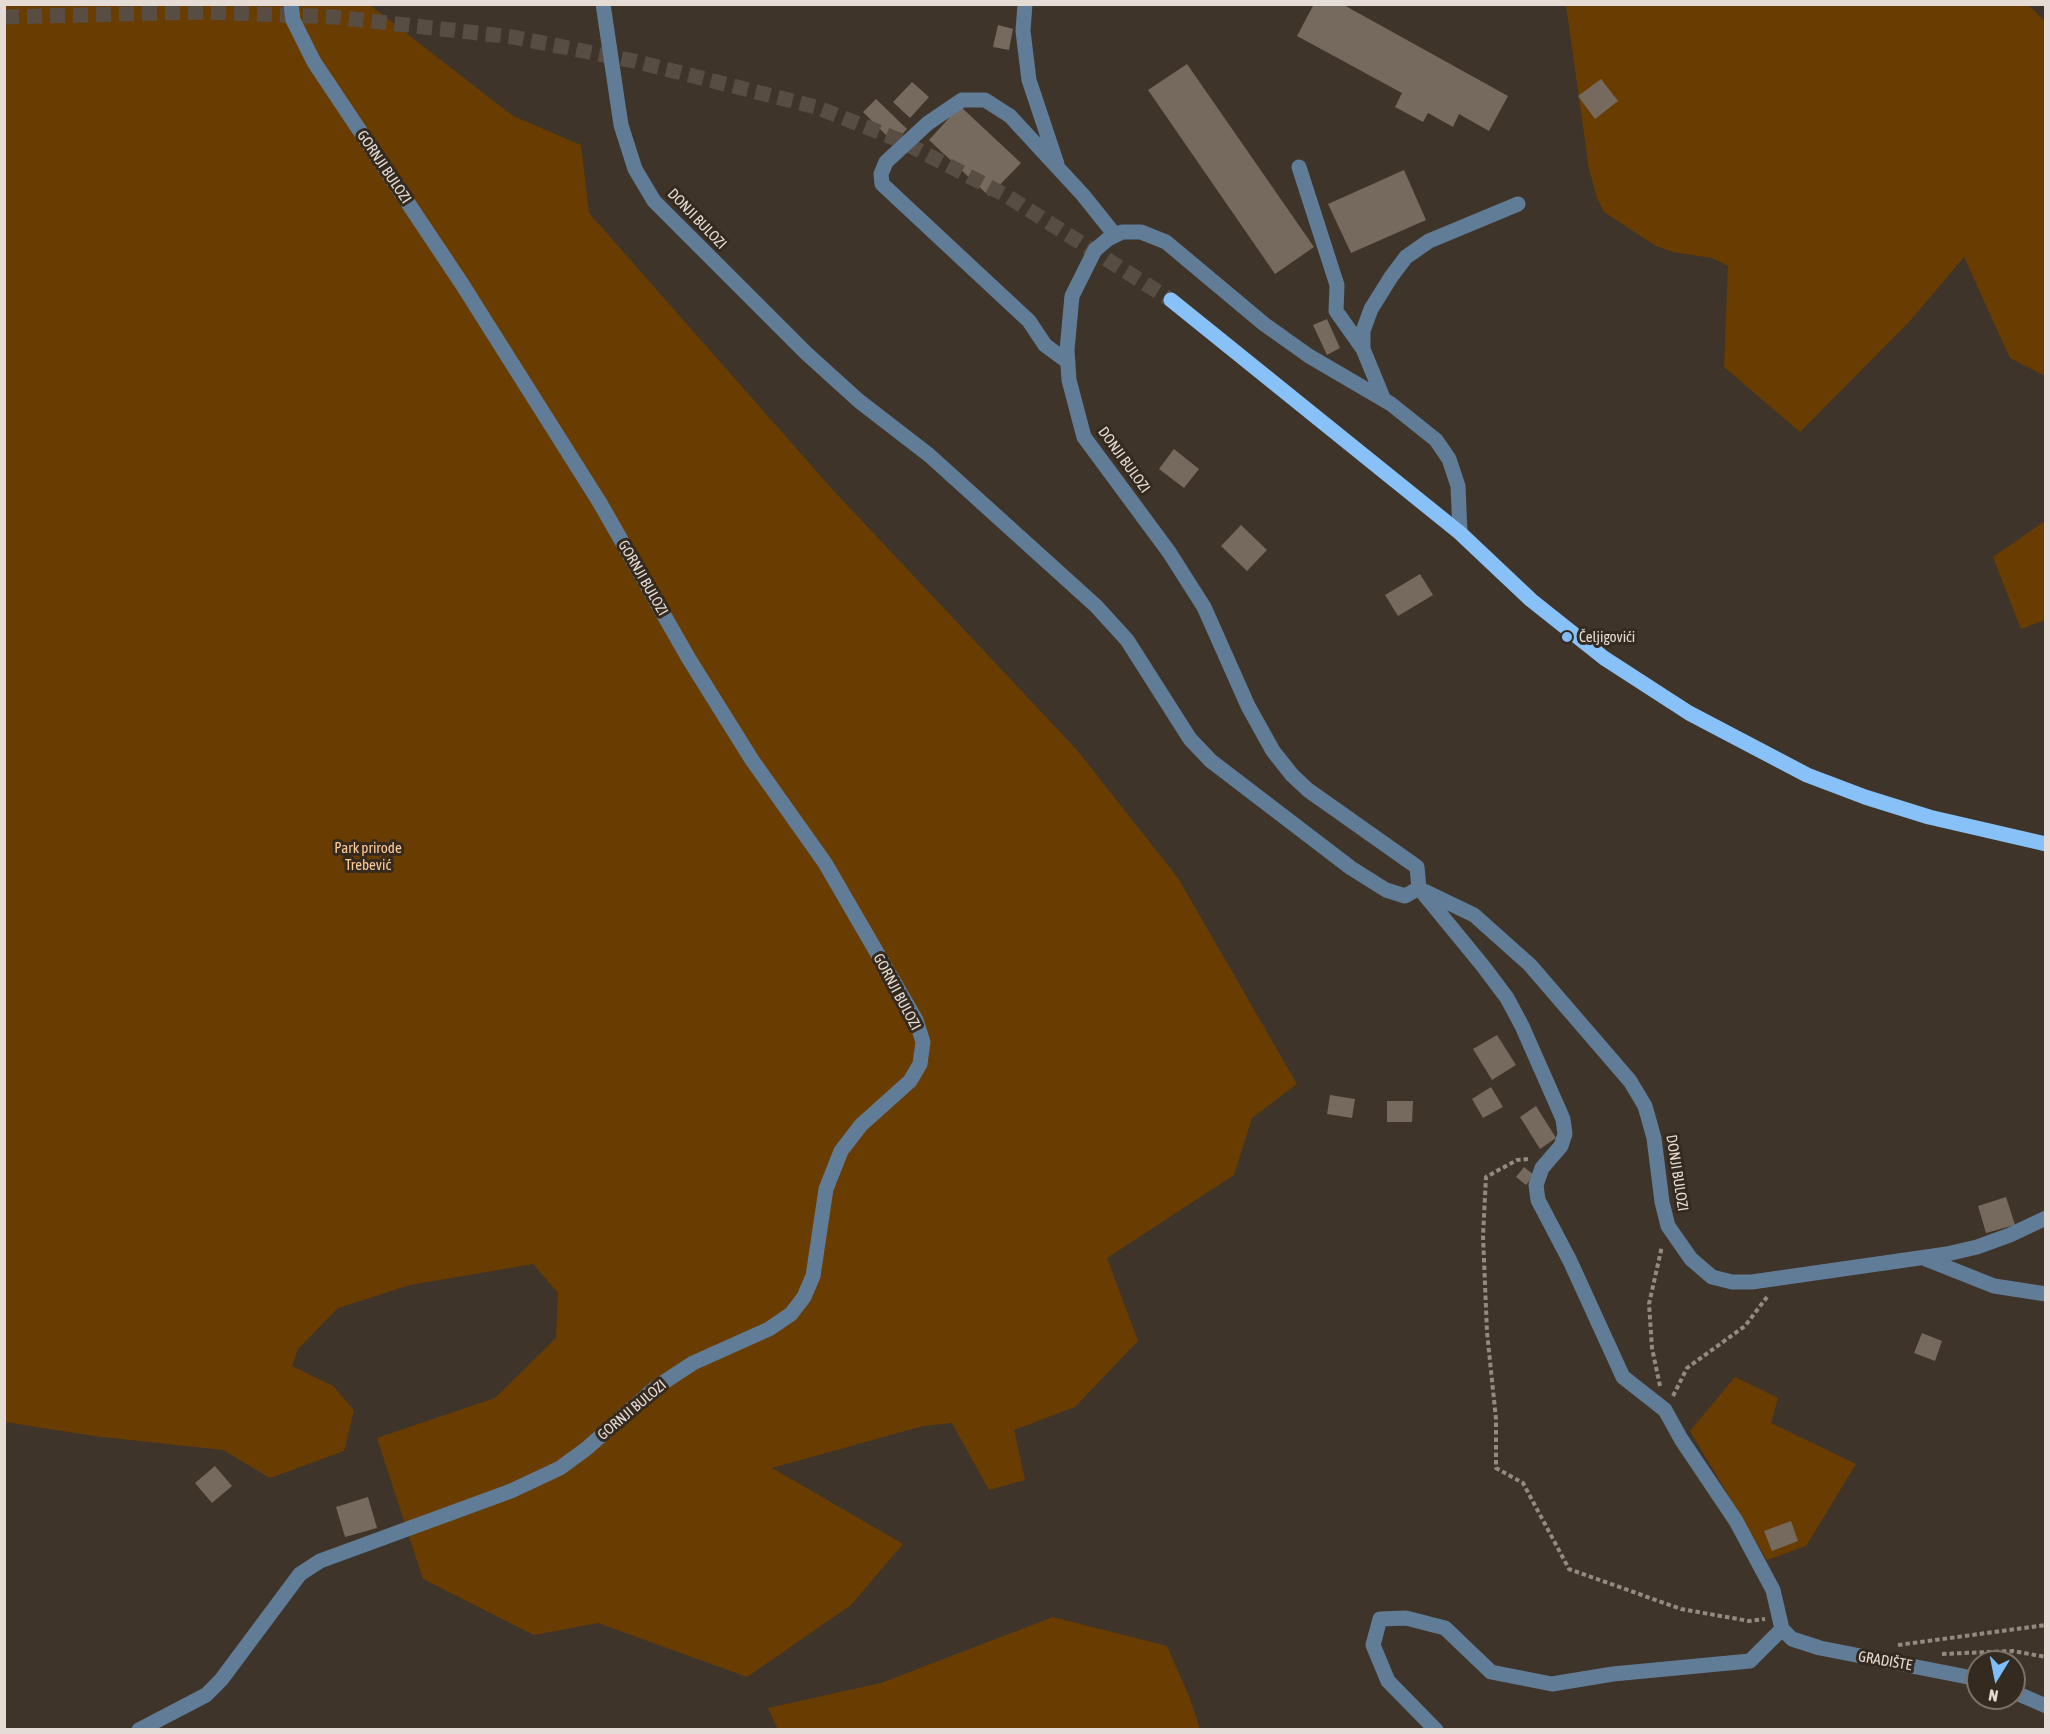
<!DOCTYPE html>
<meta charset="utf-8">
<style>
body{margin:0}
#map{position:relative;width:2050px;height:1734px;overflow:hidden;background:#3f3429;font-family:"Asap Condensed",sans-serif}
canvas{display:block}
.frame{position:absolute;inset:0;border:6px solid #e4dcd5;pointer-events:none}
.north{position:absolute;left:1966px;top:1650px;width:60px;height:60px;box-sizing:border-box;background:#352a1f;border:2px solid #7b7168;border-radius:50%;rotate:190deg;font-size:16px;font-weight:700;line-height:24px;text-align:center;color:#e4dcd5}
.north::after{content:'';display:block;margin:auto;width:21px;height:27px;background:#7ebdf9;clip-path:polygon(50% 0,100% 100%,50% 72%,0 100%)}
</style>
<div id="map">
<canvas width="2050" height="1734"></canvas>
<div class="frame"></div>
<div class="north">N</div>
</div>
<script>
const g = document.querySelector('canvas').getContext('2d');
g.lineJoin = 'round';
function fill(path, color) {
  g.fillStyle = color;
  g.fill(path, 'evenodd');
}
function toPath(rows) {
  const path = new Path2D();
  for (const r of rows) {
    path.moveTo(r[0], r[1]);
    for (let i = 2; i < r.length; i += 2) path.lineTo(r[i], r[i + 1]);
  }
  return path;
}
function trace(path, color, width, dash) {
  g.strokeStyle = color;
  g.lineWidth = width;
  g.lineCap = dash ? 'butt' : 'round';
  g.setLineDash(dash || []);
  g.stroke(path);
}
function write(font, color, halo, rows, align = 'center') {
  g.font = font + ' "Asap Condensed",sans-serif';
  g.lineWidth = 6;
  g.setLineDash([]);
  g.textBaseline = 'middle';
  g.strokeStyle = halo;
  g.fillStyle = color;
  for (const [text, x, y, turn = 0] of rows) {
    g.save();
    g.translate(x, y);
    g.rotate((+turn || 0) * Math.PI / 180);
    g.textAlign = isNaN(turn) ? turn : align;
    if (halo) g.strokeText(text, 0, 0);
    g.fillText(text, 0, 0);
    g.restore();
  }
}
fill(toPath([
 [4,5,370,5,513,116,581,145,589,213,832,489,1077,750,1178,878,1297,1084,1252,1118,1234,1175,1107,1258,1138,1341,1075,1407,1014,1430,1025,1480,989,1490,952,1423,923,1426,772,1468,903,1544,851,1605,747,1677,598,1623,534,1635,423,1579,377,1438,495,1398,556,1338,558,1293,533,1264,410,1285,338,1308,298,1349,292,1366,333,1386,354,1410,344,1451,270,1478,223,1450,94,1436,5,1422],
 [1566,5,2028,5,2046,22,2045,376,2010,358,1964,257,1909,322,1800,432,1724,367,1728,266,1712,258,1673,252,1656,246,1604,212,1597,198,1589,169],
 [2045,521,2045,620,2021,629,1993,557],
 [1735,1377,1778,1398,1771,1423,1856,1464,1806,1546,1767,1560,1690,1431],
 [1053,1617,1167,1646,1189,1696,1200,1729,778,1730,768,1708,881,1683]
]), '#693d01');
fill(toPath([
 [1314,4,1342,4,1508,96,1489,131,1459,114,1453,127,1428,113,1423,122,1395,107,1402,93,1297,36],
 [998,25,1013,29,1009,50,993,47],
 [1187,64,1314,247,1275,274,1148,90],
 [1601,79,1618,101,1595,119,1578,96],
 [912,82,929,97,910,118,893,102],
 [876,99,907,129,894,143,863,112],
 [960,106,1021,163,989,196,929,140],
 [1404,170,1426,220,1351,253,1328,204],
 [1327,319,1340,348,1327,355,1313,325],
 [1174,449,1199,469,1184,488,1159,469],
 [1241,525,1267,550,1247,571,1221,546],
 [1420,574,1433,595,1398,616,1385,595],
 [1497,1035,1516,1065,1492,1080,1473,1049],
 [1491,1087,1503,1107,1483,1118,1472,1099],
 [1330,1095,1355,1099,1352,1118,1327,1114],
 [1387,1101,1413,1101,1412,1122,1387,1122],
 [1536,1106,1556,1138,1540,1149,1520,1117],
 [1524,1167,1534,1175,1526,1185,1516,1177],
 [2006,1197,2015,1225,1986,1233,1978,1206],
 [1922,1333,1942,1341,1935,1361,1914,1353],
 [215,1466,232,1486,212,1503,195,1483],
 [368,1497,377,1528,345,1537,336,1507],
 [1791,1521,1798,1541,1772,1551,1764,1531]
]), '#76695d');
trace(toPath([
 [4,17,203,12,335,17,513,37,634,61,816,107,899,140,1007,196,1171,300]
]), '#584d43', 15, [15, 8]);
trace(toPath([
 [1528,1159,1517,1160,1486,1177,1483,1236,1487,1332,1496,1419,1496,1468,1523,1483,1569,1569,1681,1609,1749,1621,1765,1619],
 [1660,1386,1652,1348,1649,1304,1662,1246],
 [1673,1396,1687,1368,1745,1326,1767,1297],
 [1898,1645,2046,1625],
 [1942,1654,2013,1651,2046,1657]
]), '#948a81', 4, [4.5, 3]);
trace(toPath([
 [603,4,621,125,635,169,654,201,806,353,859,401,929,455,1096,606,1127,640,1190,739,1211,761,1351,868,1386,890,1405,896,1419,888,1417,867,1308,790,1292,775,1273,751,1248,706,1204,607,1169,552,1084,437,1069,380,1067,350,1072,296,1095,250,1108,239,1122,232,1141,232,1166,242,1264,324,1309,356,1391,404,1436,440,1449,459,1458,486,1460,533],
 [1025,4,1023,31,1029,80,1057,164],
 [1299,167,1337,285,1336,311,1363,349],
 [1068,362,1045,345,1029,321,882,184,881,174,886,162,928,123,962,100,985,100,1010,116,1083,195,1115,235],
 [1384,400,1363,349,1363,331,1371,309,1391,277,1406,257,1429,241,1518,204],
 [1419,888,1483,966,1507,998,1522,1026,1563,1119,1565,1134,1561,1146,1542,1168,1536,1185,1538,1200,1570,1261,1623,1377,1665,1410,1681,1439,1736,1521,1773,1590,1782,1629,1792,1639,1820,1648,1978,1679],
 [1424,891,1474,915,1530,965,1630,1081,1645,1106,1654,1138,1662,1202,1668,1226,1691,1259,1712,1277,1732,1282,1752,1282,1947,1254,1977,1247,2010,1235,2046,1218],
 [1926,1259,1994,1286,2046,1294],
 [2014,1692,2046,1706],
 [139,1730,206,1695,221,1680,300,1574,320,1561,511,1491,560,1468,586,1449,655,1388,693,1363,769,1329,791,1314,804,1297,813,1276,826,1189,841,1151,861,1125,910,1081,920,1064,923,1042,916,1020,825,863,752,760,689,659,600,503,462,284,314,62,293,20,291,4],
 [1436,1730,1388,1681,1373,1645,1380,1619,1406,1618,1445,1628,1491,1672,1552,1684,1613,1674,1750,1661,1782,1629]
]), '#607c97', 15);
trace(toPath([
 [1171,300,1460,533,1531,600,1604,658,1689,713,1807,775,1865,797,1929,817,2046,844]
]), '#87c1f8', 15);
for (const [x, y, r, color] of [
 [1567,637,6,"#7ebdf9"]
]) {
  const dot = new Path2D();
  dot.arc(x, y, r, 0, 2 * Math.PI);
  g.fillStyle = color;
  g.fill(dot);
  trace(dot, '#352a1f', 2);
}
write('15px', '#e4dcd5', '#352a1f', [
 ["GORNJI BULOZI",384,167,56],
 ["DONJI BULOZI",697,219,46],
 ["DONJI BULOZI",1124,460,54],
 ["GORNJI BULOZI",643,578,60],
 ["GORNJI BULOZI",897,992,62],
 ["DONJI BULOZI",1677,1173,81],
 ["GORNJI BULOZI",632,1410,-40],
 ["GRADIŠTE",1885,1661,10]
]);
write('15px', '#e4dcd5', '#352a1f', [
 ["Čeljigovići",1579,637]
], 'left');
write('15px', '#ffcb98', '#352a1f', [
 ["Park prirode",368,848],
 ["Trebević",368,865]
]);
</script>
